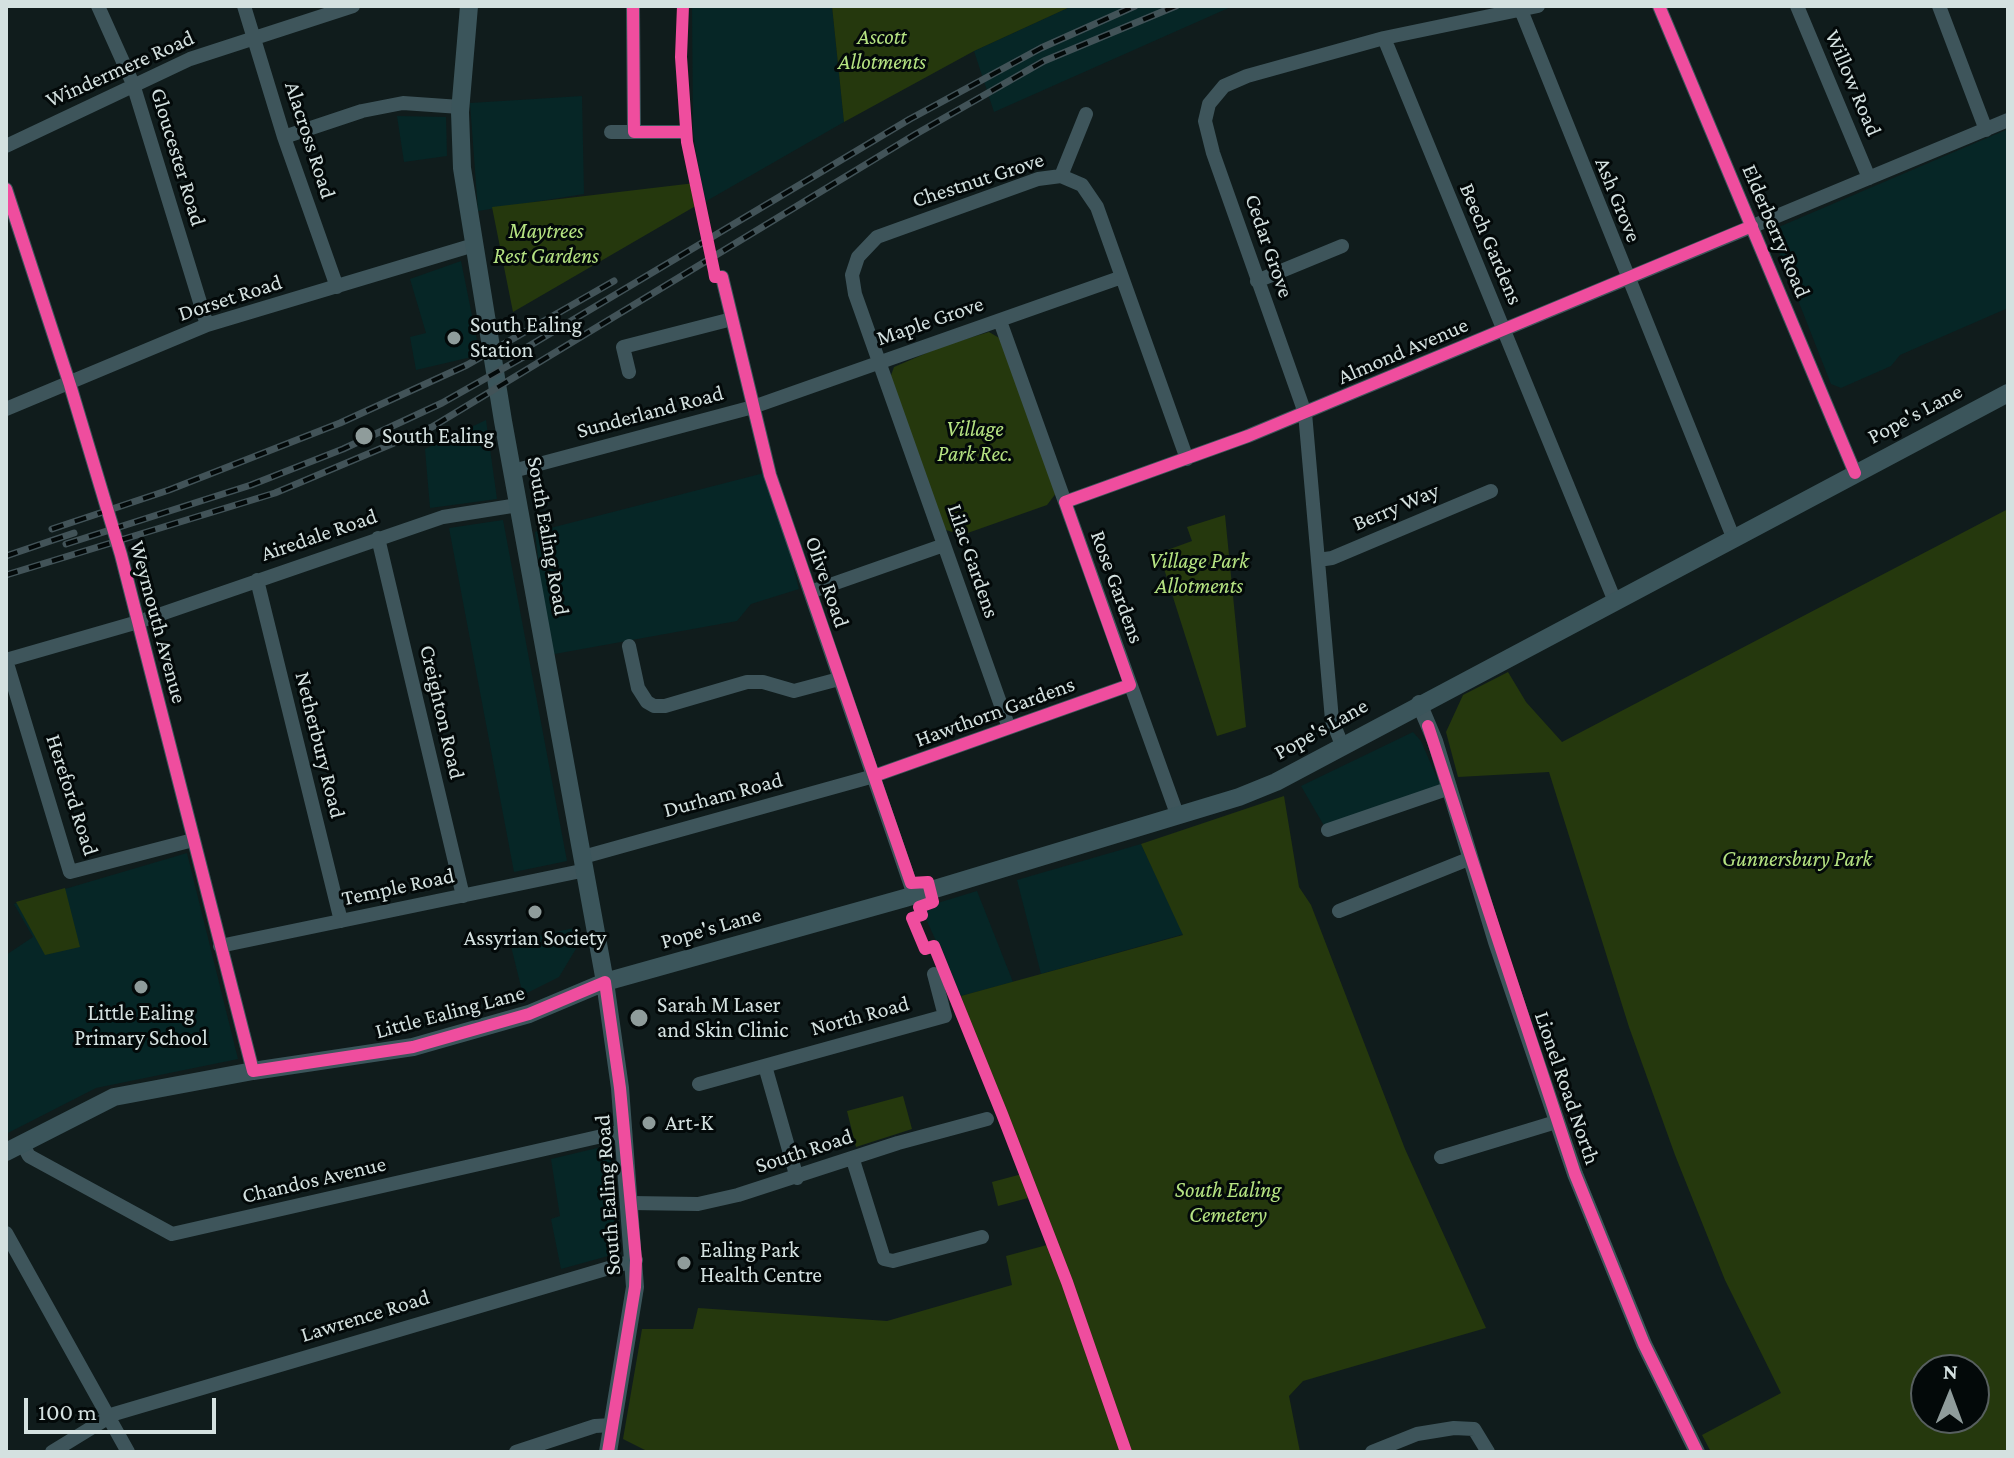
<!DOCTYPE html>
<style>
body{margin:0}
#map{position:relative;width:2014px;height:1458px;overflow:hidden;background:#101c1c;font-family:"Crimson Pro",serif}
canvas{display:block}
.frame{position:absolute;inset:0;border:8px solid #d4e1e0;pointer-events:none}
.north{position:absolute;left:1910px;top:1354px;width:80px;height:80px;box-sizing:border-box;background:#030909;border:2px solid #575f5f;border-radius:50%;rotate:1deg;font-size:22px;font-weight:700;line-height:32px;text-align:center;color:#d4e1e0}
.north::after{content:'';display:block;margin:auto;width:28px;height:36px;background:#8f9c9b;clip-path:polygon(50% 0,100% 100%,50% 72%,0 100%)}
.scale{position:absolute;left:24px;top:1398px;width:192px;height:36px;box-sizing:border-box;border:4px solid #d4e1e0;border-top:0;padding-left:10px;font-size:24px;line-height:28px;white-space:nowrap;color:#d4e1e0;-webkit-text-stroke:6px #030909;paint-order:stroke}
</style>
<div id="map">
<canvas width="2014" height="1458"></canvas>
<div class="frame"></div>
<div class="north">N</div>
<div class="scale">100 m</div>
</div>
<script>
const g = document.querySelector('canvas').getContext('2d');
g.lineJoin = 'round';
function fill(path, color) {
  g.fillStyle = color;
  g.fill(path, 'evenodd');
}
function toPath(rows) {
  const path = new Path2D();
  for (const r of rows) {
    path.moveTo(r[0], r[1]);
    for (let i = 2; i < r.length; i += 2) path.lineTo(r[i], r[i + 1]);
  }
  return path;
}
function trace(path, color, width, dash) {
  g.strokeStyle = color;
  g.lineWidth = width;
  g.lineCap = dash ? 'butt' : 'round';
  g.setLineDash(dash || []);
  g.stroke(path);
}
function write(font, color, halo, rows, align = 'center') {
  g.font = font + ' "Crimson Pro",serif';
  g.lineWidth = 6;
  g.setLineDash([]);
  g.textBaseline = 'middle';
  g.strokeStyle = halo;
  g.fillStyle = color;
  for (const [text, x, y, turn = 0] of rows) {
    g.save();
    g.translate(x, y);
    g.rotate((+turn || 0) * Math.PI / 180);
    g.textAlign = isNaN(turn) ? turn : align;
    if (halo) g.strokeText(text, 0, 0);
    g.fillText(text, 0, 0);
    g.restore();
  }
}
fill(toPath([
 [692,6,832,6,844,122,703,203,693,131],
 [1072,6,1233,6,994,112,974,51],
 [582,96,584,194,478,211,470,103],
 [397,116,446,117,447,156,404,162],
 [2008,129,2008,308,1900,355,1891,366,1841,388,1831,384,1772,234,1774,229],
 [461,261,480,355,416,370,410,337,426,333,410,279],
 [486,420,497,499,430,508,425,449],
 [768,472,799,589,751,604,737,621,549,655,535,532],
 [503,520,567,861,514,872,449,528],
 [1413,732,1421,741,1444,794,1330,836,1301,786],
 [1141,844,1184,934,1041,974,1017,880],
 [187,853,238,1059,96,1088,6,1134,6,955,33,937,14,904],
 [977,891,1013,982,961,996,921,908],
 [574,928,577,947,559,977,523,995,510,942],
 [610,1145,619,1253,561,1269,551,1219,560,1216,551,1159]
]), '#062626');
fill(toPath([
 [832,6,1072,6,974,51,844,122],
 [695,183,699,204,513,312,492,207],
 [989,332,1001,339,1057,492,1047,505,962,535,943,529,889,381,894,367,943,346],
 [2008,509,2008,1452,1711,1452,1702,1435,1781,1393,1725,1280,1675,1155,1629,1027,1549,772,1458,777,1446,732,1463,695,1508,672,1526,702,1562,742],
 [1926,1370,1974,1370,1974,1418,1926,1418],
 [1225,515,1246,727,1217,736,1159,553,1192,541,1187,527],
 [1284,796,1299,887,1311,905,1405,1149,1486,1328,1303,1381,1289,1396,1300,1452,649,1452,623,1439,642,1329,693,1329,698,1308,887,1321,1012,1285,1006,1256,1047,1245,961,996,1183,935,1141,844],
 [65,888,80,947,45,955,16,902],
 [903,1096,912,1129,856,1147,847,1111],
 [1022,1174,1028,1198,998,1206,992,1182]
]), '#25380d');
trace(toPath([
 [98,6,133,84,207,325],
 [244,6,284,137,337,287],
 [633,6,634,132,681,132],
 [1659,6,1855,473],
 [1797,6,1869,178],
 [1939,6,1986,130],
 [1521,10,1733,537],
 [1384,38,1614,599],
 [611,132,634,132],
 [284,137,362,111,403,103,460,107],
 [6,146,190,59,353,6],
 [1061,176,1086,114],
 [6,189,70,385,121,555,253,1071],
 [722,277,770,475,914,895],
 [1257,281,1342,246],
 [1000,321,1177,814],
 [629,372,623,347,732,319],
 [6,409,207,325,474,245],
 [513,471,753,407,1122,277],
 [1065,502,1248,436,2008,120],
 [378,538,463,896],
 [1318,560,1332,558,1491,491],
 [257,580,341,921],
 [810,592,944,545],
 [629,646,638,688,647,702,654,706,665,706,747,682,763,682,794,691,839,679],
 [6,660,138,622,443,517,518,505],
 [6,660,70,872,193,840],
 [1009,728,855,294,852,275,858,257,877,237,1038,179,1061,176,1082,185,1097,207,1187,459],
 [1342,745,1332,720,1305,413,1213,153,1205,121,1209,104,1224,86,1247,76,1384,38,1538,6],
 [1328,830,1450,788],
 [583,857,874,776,1130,685],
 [1339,911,1471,858],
 [220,946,586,870],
 [765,1066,797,1178],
 [699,1084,945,1016,934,974],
 [22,1143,29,1156,172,1234,624,1131],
 [1441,1157,1556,1122],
 [853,1160,884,1259,893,1261,982,1237],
 [631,1203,698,1204,738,1195,898,1143,987,1119],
 [6,1233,128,1452],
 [52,1452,114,1414,636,1260],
 [516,1452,595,1426,612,1425],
 [1372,1452,1417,1434,1454,1428,1474,1429,1488,1452]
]), '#3e555b', 14);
trace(toPath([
 [1419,703,1435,741,1496,942,1575,1174,1644,1344,1697,1452]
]), '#3e555b', 16);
trace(toPath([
 [469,6,460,112,462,168,503,421,605,982,620,1088,635,1287,608,1452],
 [6,1152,114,1097,253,1071,413,1047,529,1014,605,982,905,898,1239,797,1276,782,2008,393]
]), '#3b555b', 18);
const rail = toPath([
 [514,355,910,119,1041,48,1135,6],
 [52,529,169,490,340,423,467,365,614,281],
 [66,544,251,485,343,449,442,403,527,355],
 [6,556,74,533],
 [6,575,275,493,432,427,916,134,1044,61,1176,6]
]);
trace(rail, '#425358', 7);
trace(rail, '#030909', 4, [12]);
trace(toPath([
 [633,6,634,132,681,132],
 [683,6,681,57,687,142,714,271,715,277,722,277,770,475,911,883,928,882,933,902,919,907,922,915,912,918,925,949,934,946,1002,1114,1067,1282,1126,1452],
 [1659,6,1855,473],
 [6,189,70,385,121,555,253,1071,413,1047,529,1014,605,982,620,1088,636,1260,635,1287,608,1452],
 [1428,726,1575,1174,1644,1344,1697,1452],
 [874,776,1130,685,1065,502,1248,436,1752,226]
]), '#ef4d9e', 12);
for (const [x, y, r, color] of [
 [454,338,8,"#8f9c9b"],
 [364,436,10,"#8f9c9b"],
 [535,912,8,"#8f9c9b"],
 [141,987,8,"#8f9c9b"],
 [639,1018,10,"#8f9c9b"],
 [649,1123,8,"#8f9c9b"],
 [684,1263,8,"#8f9c9b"]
]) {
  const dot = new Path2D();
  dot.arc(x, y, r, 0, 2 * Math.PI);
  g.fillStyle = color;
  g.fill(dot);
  trace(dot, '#030909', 3);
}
write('italic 22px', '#b5e382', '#030909', [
 ["Ascott",882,37],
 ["Allotments",882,62],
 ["Maytrees",546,231],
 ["Rest Gardens",546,256],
 ["Village",975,429],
 ["Park Rec.",975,454],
 ["Village Park",1199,561],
 ["Allotments",1199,586],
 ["Gunnersbury Park",1797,859],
 ["South Ealing",1228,1190],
 ["Cemetery",1228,1215]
]);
write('22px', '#d4e1e0', '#030909', [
 ["Windermere Road",120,69,-24],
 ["Willow Road",1853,83,67],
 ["Alacross Road",310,140,72],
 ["Gloucester Road",178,157,73],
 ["Chestnut Grove",978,180,-18],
 ["Ash Grove",1618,200,68],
 ["Elderberry Road",1776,231,67],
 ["Beech Gardens",1491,244,67],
 ["Cedar Grove",1269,246,71],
 ["Dorset Road",230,298,-18],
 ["Maple Grove",930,321,-19],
 ["Almond Avenue",1403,351,-23],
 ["Sunderland Road",650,412,-15],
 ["Pope's Lane",1915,414,-28],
 ["Berry Way",1396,507,-23],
 ["Airedale Road",319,535,-19],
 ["South Ealing Road",548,536,80],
 ["Lilac Gardens",973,561,71],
 ["Olive Road",827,582,71],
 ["Rose Gardens",1117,587,70],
 ["Weymouth Avenue",158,622,75],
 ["Creighton Road",442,712,77],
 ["Hawthorn Gardens",995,712,-20],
 ["Pope's Lane",1321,729,-29],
 ["Netherbury Road",320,745,76],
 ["Hereford Road",72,795,72],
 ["Durham Road",723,795,-15],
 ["Temple Road",398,887,-12],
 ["Pope's Lane",711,928,-16],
 ["Little Ealing Lane",450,1012,-15],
 ["North Road",860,1016,-15],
 ["Lionel Road North",1567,1088,71],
 ["South Road",804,1151,-18],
 ["Chandos Avenue",314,1180,-13],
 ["South Ealing Road",608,1195,-94],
 ["Lawrence Road",365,1316,-17]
]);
write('22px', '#d4e1e0', '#030909', [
 ["South Ealing",470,325],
 ["Station",470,350],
 ["South Ealing",382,436],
 ["Assyrian Society",535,938,"center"],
 ["Sarah M Laser",657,1005],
 ["and Skin Clinic",657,1030],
 ["Little Ealing",141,1013,"center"],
 ["Primary School",141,1038,"center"],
 ["Art-K",665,1123],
 ["Ealing Park",700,1250],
 ["Health Centre",700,1275]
], 'left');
</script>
